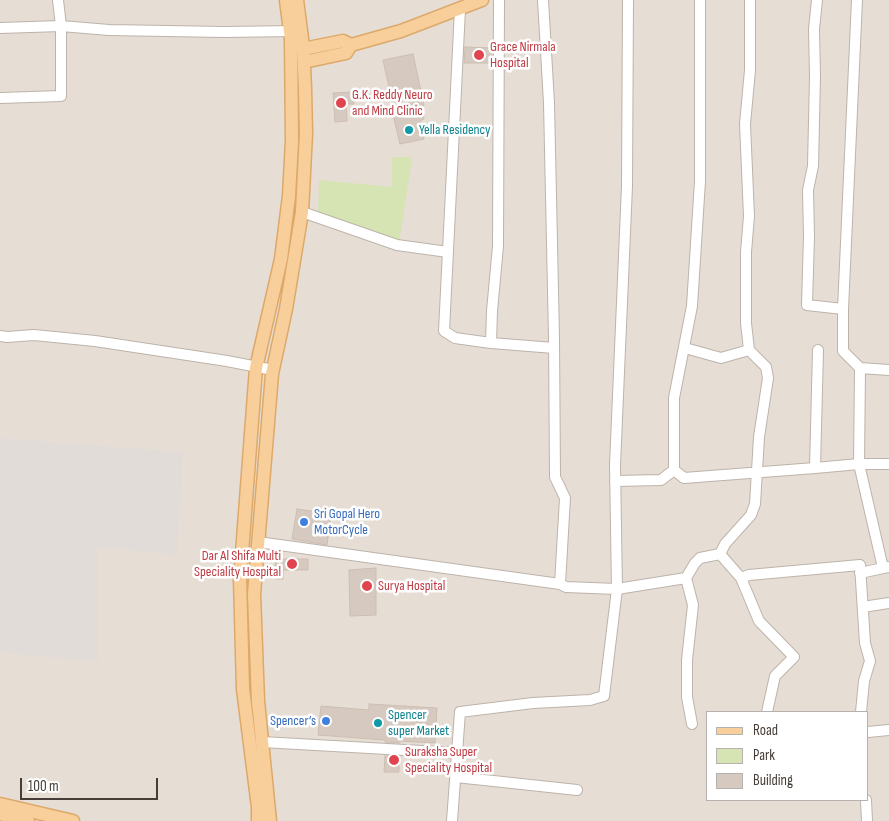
<!DOCTYPE html>
<meta charset="utf-8">
<style>
body{margin:0}
#map{position:relative;width:889px;height:821px;overflow:hidden;background:#f2ede7;font-family:"Sofia Sans Condensed",sans-serif}
canvas{display:block}
.legend{position:absolute;left:706px;top:711px;width:162px;height:90px;box-sizing:border-box;background:#fff;border:1px solid #b5b1af;margin:0;padding:6px 9px;list-style:none;font-size:15px;color:#453d36}
.legend li{display:flex;align-items:center;gap:10px;height:25px}
.legend b{width:25px;border:1px solid #b5b1af}
.scale{position:absolute;left:20px;top:778px;width:138px;height:22px;box-sizing:border-box;border:2px solid #453d36;border-top:0;padding-left:6px;font-size:15px;line-height:18px;white-space:nowrap;color:#453d36;-webkit-text-stroke:4px #fff;paint-order:stroke}
</style>
<div id="map">
<canvas width="889" height="821"></canvas>
<ul class="legend">
<li><b style="height:6px;background:#f8cf9a"></b>Road</li>
<li><b style="height:14px;background:#d5e4b2"></b>Park</li>
<li><b style="height:14px;background:#d6cac0"></b>Building</li>
</ul>
<div class="scale">100 m</div>
</div>
<script>
const g = document.querySelector('canvas').getContext('2d');
g.lineJoin = 'round';
function fill(path, color) {
  g.fillStyle = color;
  g.fill(path, 'evenodd');
}
function toPath(rows) {
  const path = new Path2D();
  for (const r of rows) {
    path.moveTo(r[0], r[1]);
    for (let i = 2; i < r.length; i += 2) path.lineTo(r[i], r[i + 1]);
  }
  return path;
}
function trace(path, color, width, dash) {
  g.strokeStyle = color;
  g.lineWidth = width;
  g.lineCap = dash ? 'butt' : 'round';
  g.setLineDash(dash || []);
  g.stroke(path);
}
function write(font, color, halo, rows, align = 'center') {
  g.font = font + ' "Sofia Sans Condensed",sans-serif';
  g.lineWidth = 5;
  g.setLineDash([]);
  g.textBaseline = 'middle';
  g.strokeStyle = halo;
  g.fillStyle = color;
  for (const [text, x, y, turn = 0] of rows) {
    g.save();
    g.translate(x, y);
    g.rotate((+turn || 0) * Math.PI / 180);
    g.textAlign = isNaN(turn) ? turn : align;
    if (halo) g.strokeText(text, 0, 0);
    g.fillText(text, 0, 0);
    g.restore();
  }
}
fill(toPath([
 [0,0,889,0,889,821,0,821],
 [708,712,868,712,868,800,708,800]
]), '#e6ded5');
fill(toPath([
 [0,438,183,452,177,555,97,547,98,661,0,653]
]), '#e2dcd8');
fill(toPath([
 [392,157,411,157,411,165,399,243,318,218,319,180,392,187]
]), '#d5e4b2');
const building = toPath([
 [465,47,492,48,492,63,464,63,465,47],
 [413,54,424,105,422,106,424,119,420,121,424,139,400,144,393,115,395,114,383,60,413,54],
 [354,92,354,104,346,104,347,121,335,122,333,93,354,92],
 [297,509,331,514,327,545,292,539,297,509],
 [275,559,308,559,308,570,283,570,283,579,276,579,275,559],
 [376,568,376,615,350,616,349,570,376,568],
 [369,704,437,708,435,743,400,741,400,743,385,742,385,740,318,735,321,706,369,710,369,704],
 [385,756,399,757,399,772,384,772,385,756]
]);
fill(building, '#d6cac0');
trace(building, '#cebeb1', 1);
const minor = toPath([
 [817,0,814,29,815,76,813,166,808,190,809,236,807,305,843,309,843,351,860,368,889,370],
 [460,9,444,331,455,338,491,343,554,348],
 [0,28,61,26,109,30,224,32,296,31],
 [0,98,61,96,61,26,58,0],
 [302,212,397,245,448,252],
 [843,309,857,0],
 [0,336,7,337,34,335,95,341,227,361,273,370],
 [491,343,492,311,498,246,499,0],
 [685,348,721,358,749,350,766,367,768,378,759,437,755,504,751,515,725,544,720,554],
 [749,350,746,323,746,252,749,216,745,124,750,70,750,0],
 [818,350,815,468,859,464,883,568],
 [860,368,859,464,889,464],
 [674,470,674,398,692,306,700,181,700,0],
 [615,481,661,480,674,470,684,478,815,468],
 [258,542,560,584,565,498,555,477,554,337,549,103,543,0],
 [720,554,741,578,759,621,794,657,775,676,767,712],
 [860,573,888,567],
 [686,578,693,605,687,660,687,697,692,724],
 [741,578,749,575,860,565,865,643,870,661,864,681,861,712],
 [560,584,566,587,617,589,686,578,695,563,700,558,720,554],
 [863,607,889,603],
 [868,732,889,730],
 [262,742,458,753],
 [456,777,577,790],
 [866,800,867,821],
 [452,821,460,712,533,703,590,700,604,696,617,589,615,465,627,186,628,0]
]);
const major = toPath([
 [351,45,401,31,482,0],
 [303,49,343,41,351,45,346,53,304,62],
 [0,804,73,821],
 [0,814,28,821],
 [258,821,258,807,243,689,240,579,256,368,281,259,289,196,292,141,291,39,286,0],
 [270,821,258,701,254,594,272,374,286,309,302,212,306,133,305,88,303,46,297,0]
]);
trace(minor, '#bdb3aa', 12);
trace(major, '#dca96b', 15);
trace(minor, '#fff', 10);
trace(major, '#f8cf9a', 12);
for (const [x, y, r, color] of [
 [479,55,6,"#e0444e"],
 [341,103,6,"#e0444e"],
 [409,130,5,"#0f9aa8"],
 [304,522,5,"#3f7fe0"],
 [292,564,6,"#e0444e"],
 [367,586,6,"#e0444e"],
 [326,721,5,"#3f7fe0"],
 [378,723,5,"#0f9aa8"],
 [394,760,6,"#e0444e"]
]) {
  const dot = new Path2D();
  dot.arc(x, y, r, 0, 2 * Math.PI);
  g.fillStyle = color;
  g.fill(dot);
  trace(dot, '#fff', 2);
}
write('14px', '#be3a42', '#fff', [
 ["Grace Nirmala",490,47],
 ["Hospital",490,63],
 ["G.K. Reddy Neuro",352,95],
 ["and Mind Clinic",352,111],
 ["Dar Al Shifa Multi",281,556,"right"],
 ["Speciality Hospital",281,572,"right"],
 ["Surya Hospital",378,586],
 ["Suraksha Super",405,752],
 ["Speciality Hospital",405,768]
], 'left');
write('14px', '#0d838f', '#fff', [
 ["Yella Residency",419,130],
 ["Spencer",388,715],
 ["super Market",388,731]
], 'left');
write('14px', '#366cbe', '#fff', [
 ["Sri Gopal Hero",314,514],
 ["MotorCycle",314,530],
 ["Spencer’s",316,721,"right"]
], 'left');
</script>
